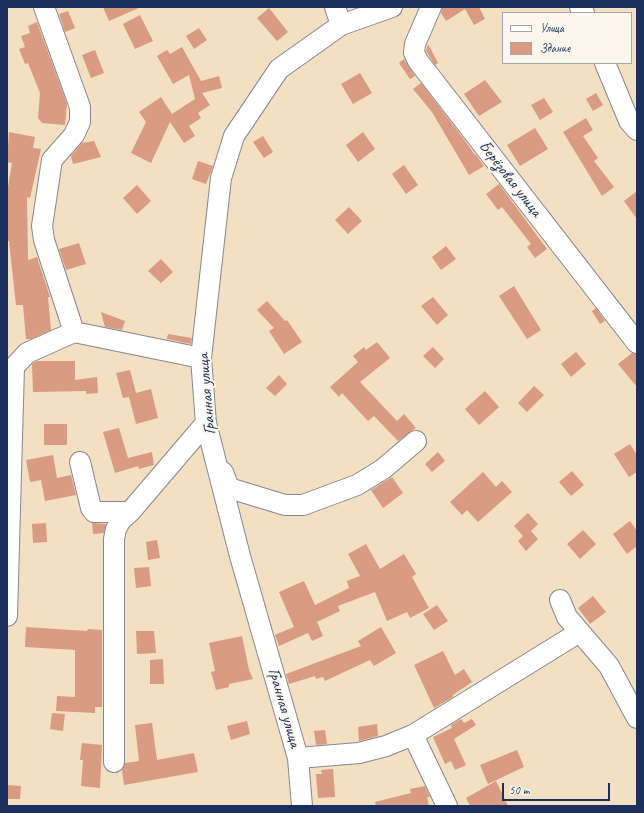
<!DOCTYPE html>
<meta charset="utf-8">
<style>
body{margin:0}
#map{position:relative;width:644px;height:813px;overflow:hidden;background:#f3dfc2;font-family:Caveat,sans-serif}
canvas{display:block}
.frame{position:absolute;inset:0;border:8px solid #1b2f5e;pointer-events:none}
.legend{position:absolute;left:502px;top:12px;width:130px;height:52px;box-sizing:border-box;background:#fbf7ec;border:1px solid #a1a7b3;margin:0;padding:5px 7px;list-style:none;font-size:12px;color:#1b2f5e}
.legend li{display:flex;align-items:center;gap:8px;height:20px}
.legend b{width:20px;border:1px solid #a1a7b3}
.scale{position:absolute;left:502px;top:783px;width:108px;height:18px;box-sizing:border-box;border:2px solid #1b2f5e;border-top:0;padding-left:5px;font-size:12px;line-height:14px;white-space:nowrap;color:#1b2f5e;-webkit-text-stroke:3px #fbf7ec;paint-order:stroke}
</style>
<div id="map">
<canvas width="644" height="813"></canvas>
<div class="frame"></div>
<ul class="legend">
<li><b style="height:5px;background:#fff"></b>Улица</li>
<li><b style="height:11px;background:#d99b82"></b>Здание</li>
</ul>
<div class="scale">50 m</div>
</div>
<script>
const g = document.querySelector('canvas').getContext('2d');
g.lineJoin = 'round';
function fill(path, color) {
  g.fillStyle = color;
  g.fill(path, 'evenodd');
}
function toPath(rows) {
  const path = new Path2D();
  for (const r of rows) {
    path.moveTo(r[0], r[1]);
    for (let i = 2; i < r.length; i += 2) path.lineTo(r[i], r[i + 1]);
  }
  return path;
}
function trace(path, color, width, dash) {
  g.strokeStyle = color;
  g.lineWidth = width;
  g.lineCap = dash ? 'butt' : 'round';
  g.setLineDash(dash || []);
  g.stroke(path);
}
function write(font, color, halo, rows, align = 'center') {
  g.font = font + ' Caveat,sans-serif';
  g.lineWidth = 4;
  g.setLineDash([]);
  g.textBaseline = 'middle';
  g.strokeStyle = halo;
  g.fillStyle = color;
  for (const [text, x, y, turn = 0] of rows) {
    g.save();
    g.translate(x, y);
    g.rotate((+turn || 0) * Math.PI / 180);
    g.textAlign = isNaN(turn) ? turn : align;
    if (halo) g.strokeText(text, 0, 0);
    g.fillText(text, 0, 0);
    g.restore();
  }
}
fill(toPath([
 [103,7,141,7,109,21],
 [442,7,479,7,485,19,474,25,465,9,446,21,441,13],
 [269,8,288,32,277,41,257,18],
 [68,11,75,28,65,32,59,14],
 [140,15,153,41,135,49,123,24],
 [37,22,67,104,65,125,42,123,38,118,40,93,28,63,25,64,19,49,25,47,21,36,30,33,28,26],
 [199,28,207,40,194,49,186,36],
 [428,44,438,63,435,65,426,51],
 [182,47,201,81,219,76,222,88,202,93,210,105,198,113,201,118,189,126,195,136,184,143,170,122,151,163,131,153,146,122,139,112,161,97,172,114,195,99,189,75,173,84,157,56,167,50,170,54],
 [95,50,104,73,91,78,82,55],
 [404,59,415,76,410,79,399,63],
 [360,73,372,93,353,104,341,84],
 [485,80,502,102,479,116,464,94],
 [421,83,466,142,475,155,476,155,484,166,469,175,432,112,413,89],
 [596,93,603,105,593,111,586,99],
 [544,98,553,112,540,120,531,105],
 [586,118,593,130,583,136,598,158,594,161,614,187,602,196,563,132],
 [535,128,548,149,520,166,507,145],
 [9,132,35,137,33,148,41,149,30,198,27,197,28,260,37,257,50,297,48,297,51,330,31,339,26,339,23,305,16,305,9,241,7,241,7,193,12,163,7,162],
 [363,132,375,149,358,162,346,145],
 [263,136,273,152,264,158,253,142],
 [94,141,101,157,73,164,71,156,82,143],
 [198,161,213,166,206,184,192,179],
 [404,165,418,185,406,194,392,174],
 [499,184,547,249,535,258,527,247,531,244,502,207,498,210,486,194],
 [137,185,151,201,137,214,123,198],
 [637,191,637,219,624,201],
 [349,207,362,221,348,234,335,220],
 [79,243,86,264,66,270,59,249],
 [446,246,456,259,441,270,432,257],
 [161,259,173,272,161,283,148,271],
 [514,286,541,330,527,339,499,296],
 [433,297,448,315,437,325,421,306],
 [267,301,285,321,287,320,302,342,284,354,269,331,274,328,257,310],
 [596,308,605,321,600,324,592,311],
 [101,312,125,321,122,330,105,327],
 [168,334,192,338,191,344,167,339],
 [377,342,390,358,360,382,397,421,404,414,416,428,398,441,374,416,368,421,342,393,339,397,330,387,358,362,353,356,364,347,366,350],
 [433,347,444,359,435,368,423,356],
 [576,352,586,364,571,377,561,364],
 [632,353,637,354,637,387,618,364],
 [37,361,75,361,75,380,97,377,98,393,86,394,86,391,33,392,32,364],
 [130,370,136,393,151,389,158,418,136,424,129,397,123,398,116,373],
 [279,375,287,384,275,396,266,388],
 [534,386,544,395,527,412,518,403],
 [485,391,499,407,479,425,465,409],
 [44,424,67,424,67,445,44,445],
 [119,428,128,458,152,452,154,465,139,469,138,466,115,473,103,432],
 [630,444,637,455,637,472,629,477,614,454],
 [438,452,445,461,432,472,425,464],
 [53,455,57,478,71,475,76,495,45,501,41,480,30,482,26,460],
 [572,471,584,485,571,496,559,482],
 [483,472,496,487,502,481,512,492,478,522,467,510,462,515,450,502],
 [392,477,403,493,383,508,371,490],
 [528,513,538,524,531,531,538,539,526,551,518,541,523,536,514,526],
 [630,521,637,531,637,546,627,554,613,534],
 [46,523,47,542,33,543,32,524],
 [92,523,106,524,104,533,93,534],
 [583,530,596,544,580,559,567,544],
 [157,540,160,558,148,560,146,542],
 [366,544,380,569,404,554,416,574,412,577,429,608,410,618,407,612,387,621,375,592,338,606,340,611,317,622,323,636,312,641,308,633,279,646,275,635,294,627,279,592,304,581,315,605,349,588,347,581,360,576,348,554],
 [149,567,151,586,136,588,134,568],
 [593,596,606,612,590,624,578,608],
 [437,605,448,621,434,630,423,614],
 [26,627,87,631,88,629,102,630,102,707,95,707,95,713,56,711,57,696,75,697,75,650,25,647],
 [381,627,396,653,374,666,370,660,325,681,323,677,316,679,315,676,289,684,286,674,361,646,358,641],
 [136,631,154,631,156,653,137,654],
 [242,636,249,670,253,679,229,684,229,687,216,690,211,672,215,671,209,643],
 [443,651,455,675,464,669,472,682,453,695,453,697,434,708,414,665],
 [163,659,164,684,150,684,150,660],
 [52,713,65,714,63,731,50,729],
 [461,719,464,723,472,719,476,725,454,739,466,765,455,770,451,761,445,764,433,737,452,728,451,725],
 [247,721,250,734,231,740,227,726],
 [152,723,157,760,194,753,198,772,124,785,122,770,125,763,139,761,135,725],
 [377,724,378,736,359,741,358,727],
 [325,730,327,744,316,745,314,731],
 [82,743,102,745,100,788,81,786,83,760,80,760],
 [517,750,524,767,488,784,480,765],
 [333,769,335,797,318,798,316,774,322,774,321,770],
 [496,781,508,806,470,806,466,798],
 [7,785,21,786,20,799,7,799],
 [425,786,430,797,427,797,429,806,376,806,375,802,411,793,410,789]
]), '#d99b82');
const minor = toPath([
 [44,7,80,107,80,122,74,135,52,160,42,226,44,240,74,332],
 [335,7,341,25],
 [431,7,415,44,414,53,418,61,637,343],
 [580,7,584,13],
 [605,63,629,121,637,130],
 [74,332,201,358],
 [80,462,91,508,94,512,130,512],
 [223,472,229,488,285,505,303,505,357,485,383,469,416,441],
 [560,600,567,617,609,666,637,718],
 [7,616,14,367,27,353,74,332],
 [413,735,447,806],
 [298,758,359,753,386,746,413,735,578,633],
 [114,762,114,539,116,529,121,520,130,512,206,423],
 [302,806,298,758,240,556,206,423,201,358,221,178,234,136,279,69,341,25,392,7]
]);
trace(minor, '#878790', 22);
trace(minor, '#fff', 20);
write('17px', '#1b2f5e', '#fbf7ec', [
 ["Берёзовая улица",510,179,52],
 ["Гранная улица",207,394,-95],
 ["Гранная улица",284,708,74]
]);
</script>
